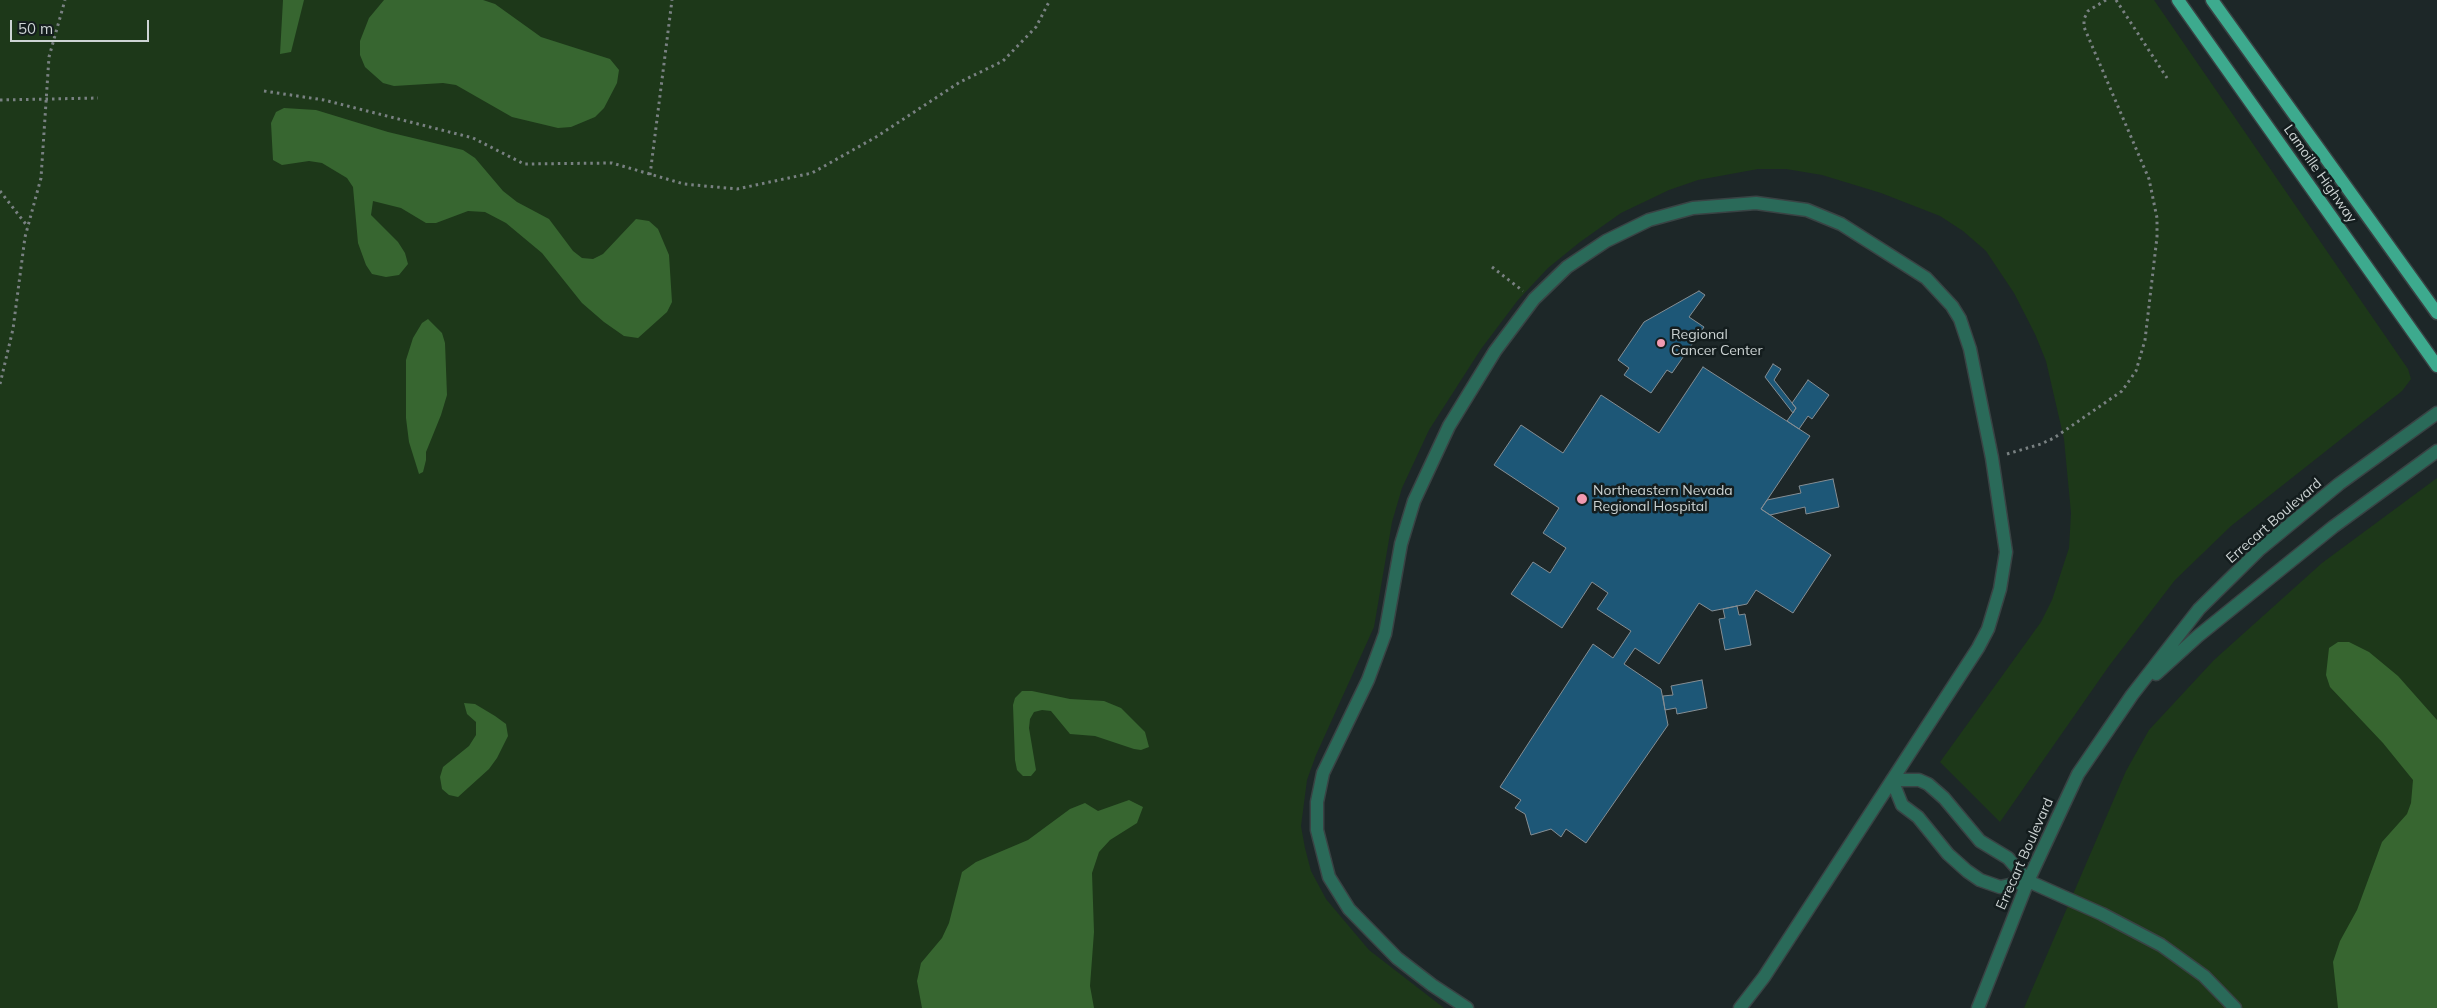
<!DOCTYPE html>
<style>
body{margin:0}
#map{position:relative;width:2437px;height:1008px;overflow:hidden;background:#1d2728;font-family:Mulish,sans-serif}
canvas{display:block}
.scale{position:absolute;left:10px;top:20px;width:139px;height:22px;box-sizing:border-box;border:2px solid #cdd4d4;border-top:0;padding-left:6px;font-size:15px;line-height:18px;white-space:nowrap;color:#cdd4d4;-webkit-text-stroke:4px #141d1e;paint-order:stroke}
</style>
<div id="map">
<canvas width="2437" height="1008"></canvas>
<div class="scale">50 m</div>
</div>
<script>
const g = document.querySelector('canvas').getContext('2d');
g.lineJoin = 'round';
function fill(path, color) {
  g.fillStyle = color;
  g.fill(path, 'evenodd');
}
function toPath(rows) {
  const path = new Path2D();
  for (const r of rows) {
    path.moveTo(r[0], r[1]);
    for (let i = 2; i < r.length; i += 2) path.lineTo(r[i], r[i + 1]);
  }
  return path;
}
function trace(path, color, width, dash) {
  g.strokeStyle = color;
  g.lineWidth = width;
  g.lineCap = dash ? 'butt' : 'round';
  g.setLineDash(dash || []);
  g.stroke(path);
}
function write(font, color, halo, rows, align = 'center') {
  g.font = font + ' Mulish,sans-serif';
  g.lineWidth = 5;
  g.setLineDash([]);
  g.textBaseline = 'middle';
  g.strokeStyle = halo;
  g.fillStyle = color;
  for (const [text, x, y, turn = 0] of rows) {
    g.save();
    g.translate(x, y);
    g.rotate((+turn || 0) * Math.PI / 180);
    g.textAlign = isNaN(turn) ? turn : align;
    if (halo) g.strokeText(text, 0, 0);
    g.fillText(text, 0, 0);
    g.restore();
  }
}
fill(toPath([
 [0,0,2154,0,2408,369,2411,379,2402,391,2231,526,2175,580,2109,666,2000,822,1940,762,2041,622,2052,600,2069,548,2071,513,2064,439,2046,361,2035,334,2014,293,1986,251,1963,231,1940,216,1881,193,1822,175,1786,169,1758,169,1698,180,1669,190,1621,213,1580,242,1548,268,1518,300,1481,349,1429,430,1402,488,1392,522,1374,627,1316,755,1307,780,1301,826,1305,848,1311,871,1326,899,1369,950,1444,1008,0,1008],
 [2437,478,2437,1008,2024,1008,2126,771,2149,730,2214,660,2322,563]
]), '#1d3819');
fill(toPath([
 [283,0,304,0,291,52,280,54],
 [384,0,483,0,495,4,541,37,610,59,619,70,617,83,604,108,595,117,571,127,558,128,512,117,456,85,443,83,394,86,383,83,365,67,360,55,360,41,369,18],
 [284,108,316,110,388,132,463,150,475,158,503,191,517,202,549,219,573,251,582,258,593,259,603,254,636,219,649,221,658,229,669,255,672,302,667,312,638,338,624,336,604,322,582,303,542,253,506,223,485,212,468,211,436,223,426,223,401,208,373,201,371,215,398,242,405,253,408,264,399,275,386,277,372,274,366,265,358,243,353,187,347,178,322,163,309,161,282,165,273,160,271,123,276,112],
 [428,319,442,333,445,343,447,395,441,415,426,452,426,460,423,472,419,474,409,442,406,418,406,360,413,338,422,323],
 [2338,642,2349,642,2369,652,2398,676,2437,720,2437,1008,2338,1008,2333,962,2340,941,2357,910,2382,842,2407,814,2411,803,2413,780,2383,743,2330,687,2326,675,2329,648],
 [1022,691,1032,691,1070,699,1104,701,1121,708,1145,732,1149,747,1141,750,1134,749,1095,736,1070,734,1051,711,1042,710,1034,712,1030,719,1029,728,1036,770,1031,776,1023,776,1017,770,1015,760,1013,705,1015,698],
 [464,703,475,704,495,716,506,724,508,736,497,758,489,769,458,797,449,795,442,789,440,777,443,767,469,746,476,735,476,722,467,714],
 [1129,800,1143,807,1137,823,1110,840,1099,852,1092,873,1094,932,1090,986,1094,1008,922,1008,917,981,921,963,942,938,949,923,962,872,976,862,1028,840,1070,809,1085,803,1098,811]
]), '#376630');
const building = toPath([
 [1699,291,1705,295,1689,317,1704,327,1672,373,1667,370,1651,393,1624,375,1629,368,1618,360,1644,322,1699,291],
 [1773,364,1781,369,1774,380,1796,408,1793,413,1765,377,1773,364],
 [1703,367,1810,436,1761,509,1831,555,1793,613,1756,590,1747,604,1712,611,1699,603,1659,664,1635,648,1624,664,1661,689,1668,725,1586,843,1566,829,1561,837,1551,829,1531,835,1525,814,1515,808,1521,800,1500,787,1593,644,1613,658,1631,631,1597,609,1608,593,1592,582,1562,628,1511,594,1533,562,1550,573,1566,548,1543,533,1559,508,1494,465,1521,425,1563,453,1601,395,1659,433,1703,367],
 [1808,380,1829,395,1812,419,1808,416,1799,429,1787,421,1796,408,1792,403,1808,380],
 [1833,479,1839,507,1806,514,1805,507,1770,515,1761,509,1767,500,1801,493,1799,486,1833,479],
 [1737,606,1739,615,1745,614,1751,645,1725,650,1719,619,1725,618,1723,609,1737,606],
 [1702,680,1707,708,1677,714,1676,708,1665,710,1663,696,1673,695,1671,686,1702,680]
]);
fill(building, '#1d5777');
trace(building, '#858e94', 1);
const minor = toPath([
 [2156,674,2198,636,2333,527,2437,451],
 [2028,881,2000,887,1980,880,1967,871,1948,854,1918,817,1902,805,1892,780,1919,780,1928,784,1944,798,1980,841,2008,858,2028,881,2102,914,2161,945,2204,976,2235,1008],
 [1467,1008,1432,985,1397,958,1349,909,1329,877,1317,830,1317,802,1323,773,1368,680,1385,634,1401,544,1414,501,1449,426,1495,351,1534,299,1567,267,1606,241,1649,220,1693,208,1756,203,1807,210,1841,224,1926,278,1952,306,1960,319,1970,349,1992,458,2006,552,2000,589,1988,629,1978,648,1764,977,1740,1008],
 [1978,1008,2028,881,2078,774,2132,695,2199,609,2260,549,2339,484,2437,413]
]);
const major = toPath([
 [2178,0,2437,366],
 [2212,0,2437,313]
]);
trace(minor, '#394344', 15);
trace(major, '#394344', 15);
trace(toPath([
 [2116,0,2167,78],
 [264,91,324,100,473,138,524,164,612,163,684,184,737,189,812,173,876,137,960,82,1003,61,1036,27,1050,0],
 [0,100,98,98],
 [650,175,672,0],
 [0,191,28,227],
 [1492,267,1523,291],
 [0,384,13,329,25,237,41,178,49,57,65,0],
 [2007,454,2041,444,2054,438,2122,391,2136,371,2145,340,2157,237,2157,218,2149,179,2084,27,2084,19,2088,11,2106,0]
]), '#798182', 3, [2.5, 4]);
trace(minor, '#2a6a59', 12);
trace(major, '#3daa8e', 12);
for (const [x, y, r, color] of [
 [1661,343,5,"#f19ab1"],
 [1582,499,6,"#f19ab1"]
]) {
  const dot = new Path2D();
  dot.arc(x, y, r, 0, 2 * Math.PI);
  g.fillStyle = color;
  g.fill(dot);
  trace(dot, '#141d1e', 2);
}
write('14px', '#cdd4d4', '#141d1e', [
 ["Lamoille Highway",2320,174,55],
 ["Errecart Boulevard",2274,521,-41],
 ["Errecart Boulevard",2025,854,-66]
]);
write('14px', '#cdd4d4', '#141d1e', [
 ["Regional",1671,335],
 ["Cancer Center",1671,351],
 ["Northeastern Nevada",1593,491],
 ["Regional Hospital",1593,507]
], 'left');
</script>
